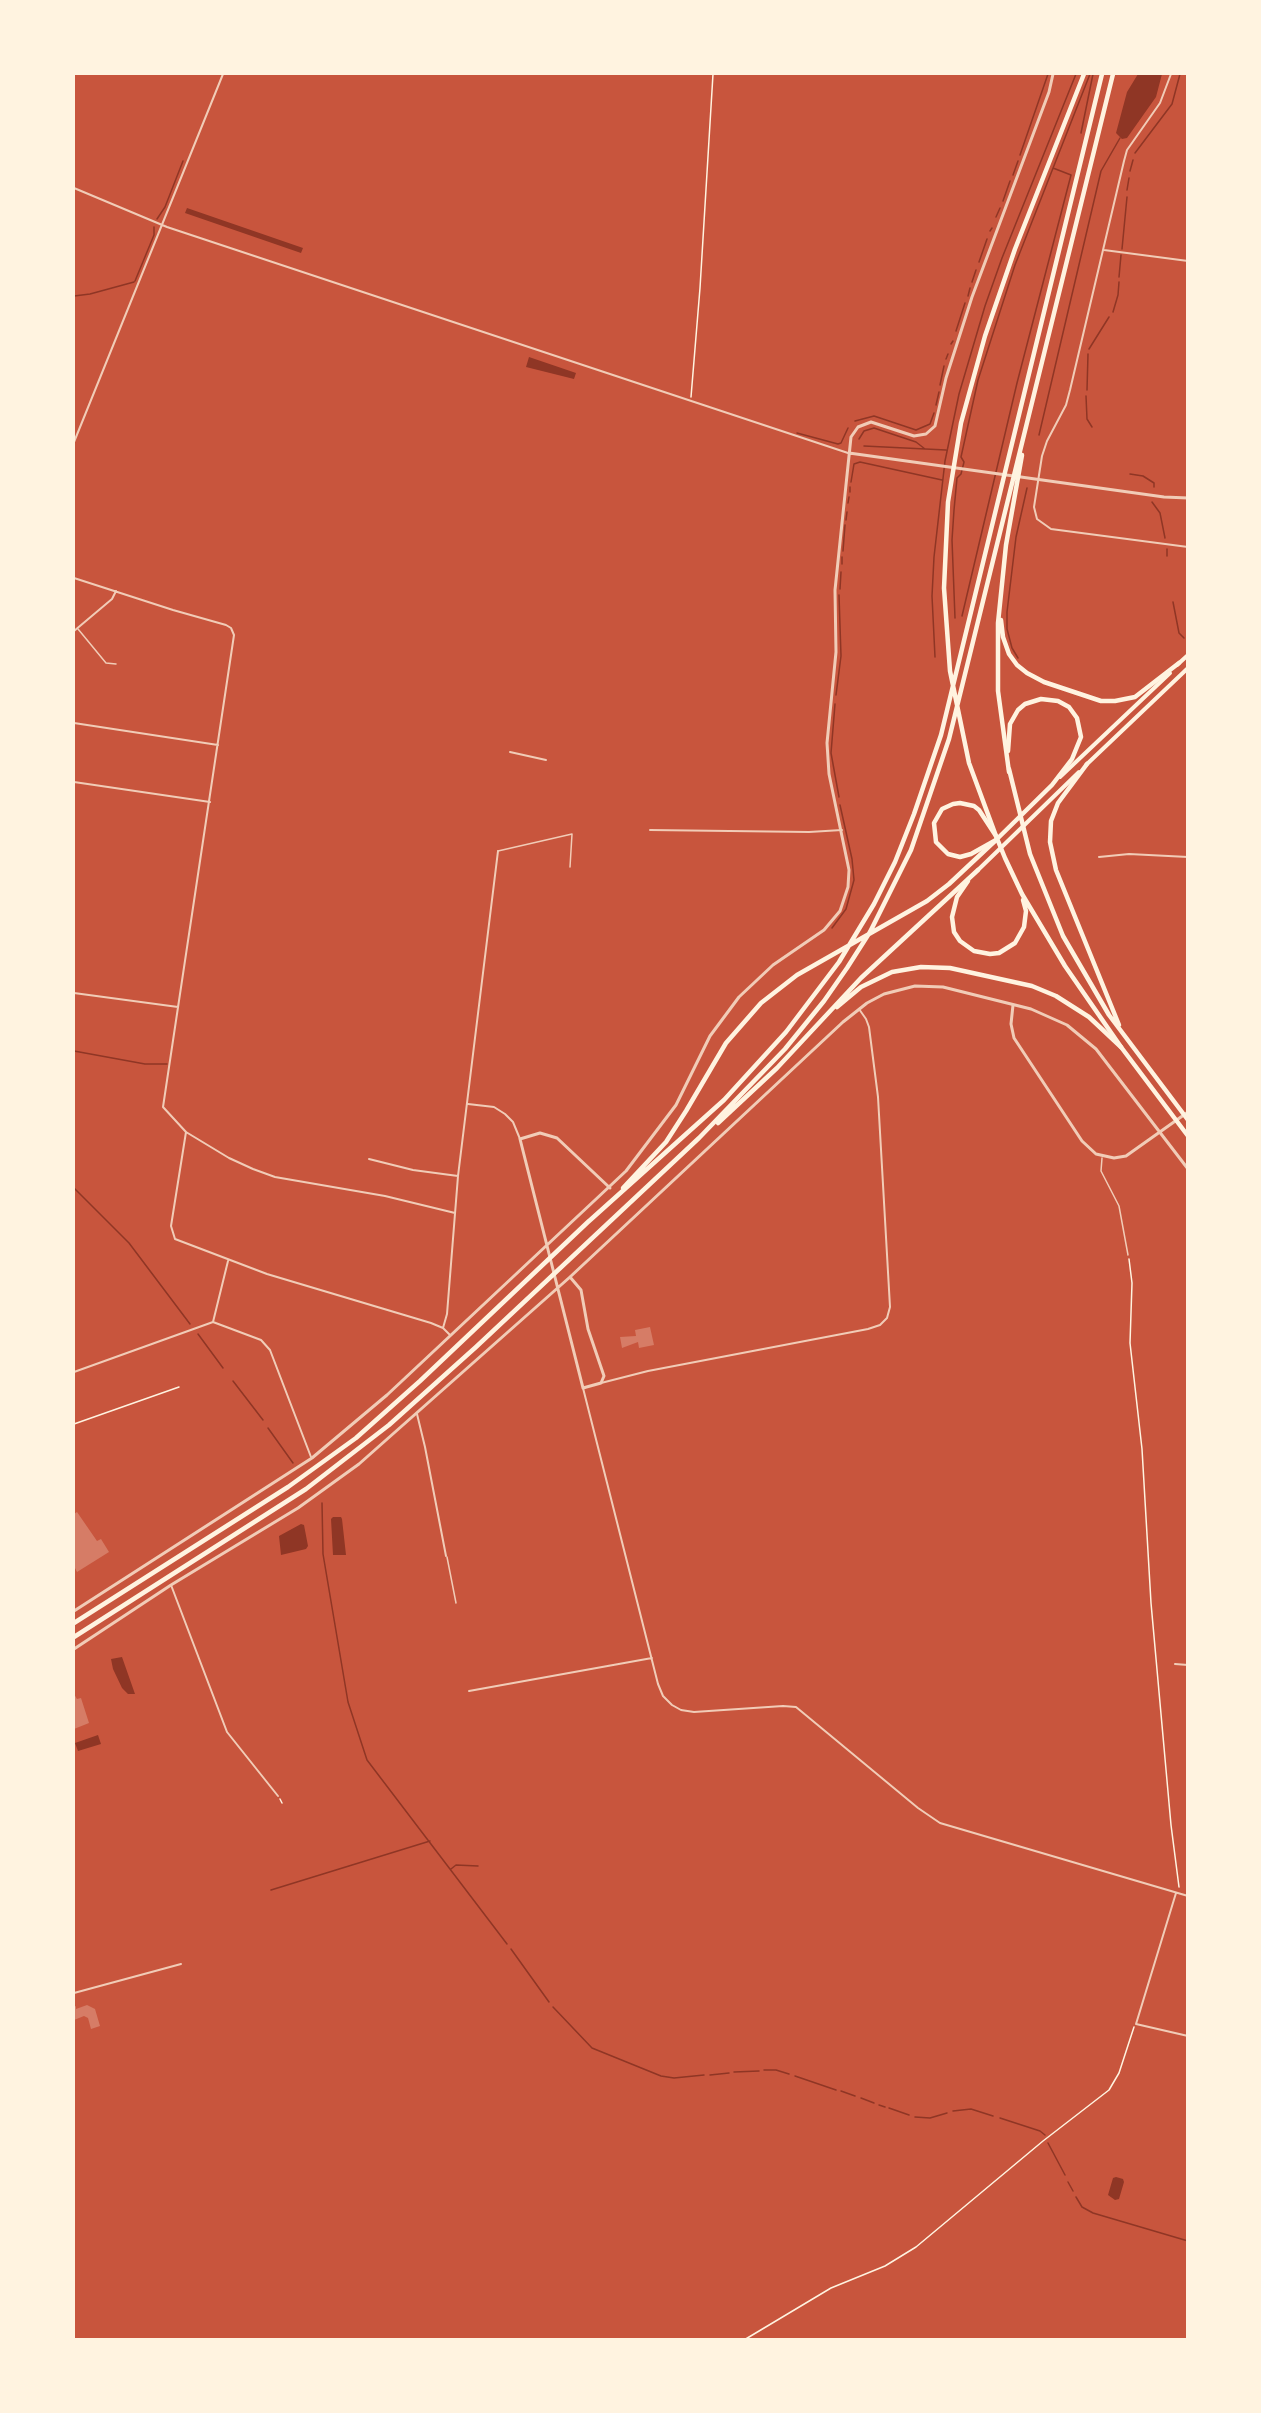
<!DOCTYPE html>
<style>
body{margin:0}
#map{position:relative;width:1261px;height:2413px;overflow:hidden;background:#c8553d;font-family:Spectral,serif}
canvas{display:block}
.frame{position:absolute;inset:0;border:75px solid #fff3e0;pointer-events:none}
</style>
<div id="map">
<canvas width="1261" height="2413"></canvas>
<div class="frame"></div>
</div>
<script>
const g = document.querySelector('canvas').getContext('2d');
g.lineJoin = 'round';
function fill(path, color) {
  g.fillStyle = color;
  g.fill(path, 'evenodd');
}
function toPath(rows) {
  const path = new Path2D();
  for (const r of rows) {
    path.moveTo(r[0], r[1]);
    for (let i = 2; i < r.length; i += 2) path.lineTo(r[i], r[i + 1]);
  }
  return path;
}
function trace(path, color, width, dash) {
  g.strokeStyle = color;
  g.lineWidth = width;
  g.lineCap = dash ? 'butt' : 'round';
  g.setLineDash(dash || []);
  g.stroke(path);
}
fill(toPath([
 [1138,74,1162,74,1156,97,1127,138,1122,139,1116,133,1127,92],
 [187,208,303,248,301,253,185,213],
 [529,357,576,373,574,379,526,367],
 [333,1517,341,1517,342,1519,346,1555,333,1555,331,1519],
 [301,1524,304,1525,308,1546,306,1549,281,1555,279,1536],
 [122,1657,135,1694,128,1694,122,1688,113,1669,111,1659],
 [98,1735,101,1744,78,1751,75,1743],
 [1116,2177,1123,2179,1124,2182,1119,2199,1115,2200,1108,2195,1113,2178]
]), '#8f3625');
trace(toPath([
 [1081,133,1093,74],
 [1135,153,1172,104,1180,74],
 [1020,155,1048,74],
 [1130,171,1133,160],
 [1013,175,1018,161],
 [1127,190,1129,178],
 [1003,201,1010,181],
 [996,217,1000,208],
 [157,219,165,207,183,161],
 [990,231,992,228],
 [1122,249,1127,197],
 [979,262,987,239],
 [1119,277,1121,255],
 [135,281,154,235,154,227],
 [972,282,976,270],
 [74,296,90,294,134,282],
 [968,296,970,288],
 [1113,312,1118,295,1119,282],
 [956,331,965,303],
 [951,344,953,341],
 [1089,349,1109,317],
 [946,359,948,354],
 [940,385,944,366],
 [1087,390,1088,354],
 [1086,396,1087,419,1092,427],
 [936,405,939,392],
 [855,421,874,416,916,430,930,424,934,413],
 [797,433,838,444,841,443,848,428],
 [1039,435,1101,171,1120,138],
 [859,439,864,431,874,428,916,442,925,449],
 [864,446,946,450],
 [1130,474,1143,476,1154,483,1154,487],
 [851,482,854,464,860,462,942,480],
 [850,492,850,487],
 [1152,502,1160,513,1165,538],
 [848,503,849,497],
 [846,520,847,512],
 [1167,549,1167,556],
 [843,551,845,525],
 [842,564,842,557],
 [840,589,841,572],
 [1173,602,1179,633,1184,638],
 [962,616,1017,383,1071,175,1053,168],
 [955,618,952,540,954,510,957,478,961,474,964,462,961,457,978,380,1015,265,1090,74],
 [935,657,932,596,934,557,945,461,959,394,985,306,1002,258,1076,74],
 [1018,658,1012,648,1007,629,1007,612,1016,537,1027,488],
 [836,695,841,656,839,595],
 [835,704,831,753,839,797],
 [832,928,846,909,854,880,852,859,840,805],
 [74,1051,145,1064,167,1064],
 [74,1188,129,1243,190,1324],
 [198,1334,223,1368],
 [233,1381,263,1420],
 [268,1428,293,1463],
 [322,1503,323,1554,348,1702,367,1760,507,1944],
 [451,1869,456,1865,478,1866],
 [271,1890,430,1841],
 [511,1949,549,2002],
 [553,2007,592,2048,661,2076,674,2078,704,2075],
 [764,2070,776,2070,789,2074],
 [734,2072,759,2071],
 [710,2075,729,2073],
 [795,2076,836,2090],
 [841,2091,855,2096],
 [861,2098,874,2103],
 [879,2105,885,2107],
 [889,2108,909,2115],
 [953,2111,971,2109,993,2116],
 [915,2117,930,2118,947,2113],
 [1000,2118,1040,2131,1045,2135],
 [1048,2143,1065,2175],
 [1068,2182,1073,2191],
 [1076,2197,1082,2207,1093,2213,1188,2241]
]), '#8f3625', 1.5);
fill(toPath([
 [650,1327,654,1345,639,1348,638,1342,622,1348,620,1337,636,1336,635,1330],
 [77,1512,97,1541,101,1539,109,1552,77,1572,74,1566,74,1514],
 [74,1694,77,1699,81,1698,89,1723,74,1729],
 [87,2005,95,2009,100,2026,91,2029,88,2018,84,2016,74,2020,74,2007,76,2006,76,2009]
]), '#d67c66');
trace(toPath([
 [691,397,700,288,713,74],
 [1129,1259,1132,1283,1130,1343,1142,1449,1151,1603,1171,1825,1179,1887],
 [74,1424,179,1387],
 [280,1799,282,1803],
 [744,2340,831,2288,885,2266,916,2247,1043,2141,1109,2090,1119,2073,1134,2027]
]), '#fff3e0', 1.5);
trace(toPath([
 [78,629,106,663,116,664],
 [498,851,572,834,570,867],
 [1102,1158,1101,1171,1119,1206,1128,1255],
 [447,1557,456,1603]
]), '#f1ccb7', 1.5);
trace(toPath([
 [1171,74,1160,103,1127,150,1124,161,1070,390,1066,405,1047,441,1042,456,1034,507,1037,519,1051,529,1188,547],
 [74,188,167,227,848,453],
 [1104,250,1188,261],
 [74,442,223,74],
 [74,578,173,610,226,625,231,628,234,635,163,1107,186,1132,229,1158,253,1169,275,1177,385,1196,455,1213],
 [74,631,112,599,116,591],
 [74,723,218,745],
 [510,752,546,760],
 [74,782,210,802],
 [650,830,809,832,842,830],
 [1099,857,1129,854,1188,857],
 [74,993,178,1007],
 [468,1104,494,1107,505,1114,513,1122,520,1139],
 [186,1132,171,1226,175,1239,267,1274,431,1323,443,1328,450,1335],
 [369,1159,413,1170,458,1176],
 [213,1322,261,1340,270,1350,311,1457],
 [443,1328,447,1314,458,1176,498,851],
 [74,1372,213,1322,228,1261],
 [601,1383,648,1371,868,1329,880,1325,887,1318,890,1307,878,1097,869,1027,866,1019,859,1009],
 [583,1388,658,1684,663,1696,672,1705,681,1710,694,1712,783,1706,796,1707,918,1808,940,1823,1188,1896],
 [417,1414,425,1447,446,1556],
 [171,1585,227,1732,278,1796],
 [1175,1664,1188,1665],
 [469,1691,652,1658],
 [1176,1893,1136,2024,1188,2036],
 [74,1993,181,1964]
]), '#f1ccb7', 2);
trace(toPath([
 [849,453,1164,497,1188,498],
 [1013,1005,1011,1024,1014,1038,1082,1141,1096,1154,1114,1158,1126,1156,1188,1112],
 [570,1277,581,1290,588,1329,604,1376,601,1383,583,1388,520,1139,540,1133,557,1138,610,1188],
 [74,1611,312,1458,387,1395,626,1171,676,1105,710,1036,739,997,773,965,824,930,840,911,848,887,849,870,829,774,827,743,836,652,835,590,851,437,858,427,871,422,914,436,926,434,935,426,946,378,972,297,1049,92,1053,74],
 [74,1649,171,1585,298,1508,359,1464,570,1277,843,1022,867,1003,884,994,915,986,943,987,1031,1009,1067,1025,1096,1049,1188,1169]
]), '#f1ccb7', 3);
trace(toPath([
 [1177,665,1188,655],
 [1086,765,1188,668],
 [1060,777,1170,673],
 [978,870,1079,772]
]), '#fff3e0', 4);
trace(toPath([
 [1008,751,1010,724,1018,710,1025,704,1041,699,1058,701,1069,707,1077,718,1081,737,1072,759,1052,785,996,840,971,854,960,857,948,854,936,842,934,823,942,809,953,804,960,803,974,806,979,810,996,836,1005,858,1022,894,1065,966,1121,1047,1188,1136],
 [1087,764,1058,803,1051,821,1050,842,1056,870,1119,1025],
 [1009,769,1030,854,1063,936,1109,1015,1188,1120],
 [968,881,957,897,952,917,954,932,960,941,974,951,990,954,999,953,1015,943,1024,927,1026,911,1023,900]
]), '#fff3e0', 4.5);
trace(toPath([
 [1001,620,1003,637,1009,654,1017,665,1027,673,1044,682,1101,701,1115,701,1135,697,1179,663],
 [1009,772,998,691,998,623,1006,545,1022,455],
 [996,836,969,763,950,671,944,588,948,502,961,423,985,336,1015,249,1084,74],
 [837,1007,861,987,892,972,921,967,950,968,1032,986,1056,996,1089,1017,1121,1047],
 [718,1123,777,1068,861,978,978,870],
 [623,1188,666,1142,686,1111,726,1043,761,1003,797,975,927,901,949,884,996,840],
 [588,1222,724,1100,786,1032,839,962,874,904,895,862,914,814,941,735,1102,74],
 [74,1623,288,1487,356,1438,420,1381,589,1221],
 [74,1637,306,1489,389,1425,476,1347,699,1138,785,1049,824,1001,847,968,870,932,911,850,949,739,1113,74]
]), '#fff3e0', 4.5);
</script>
